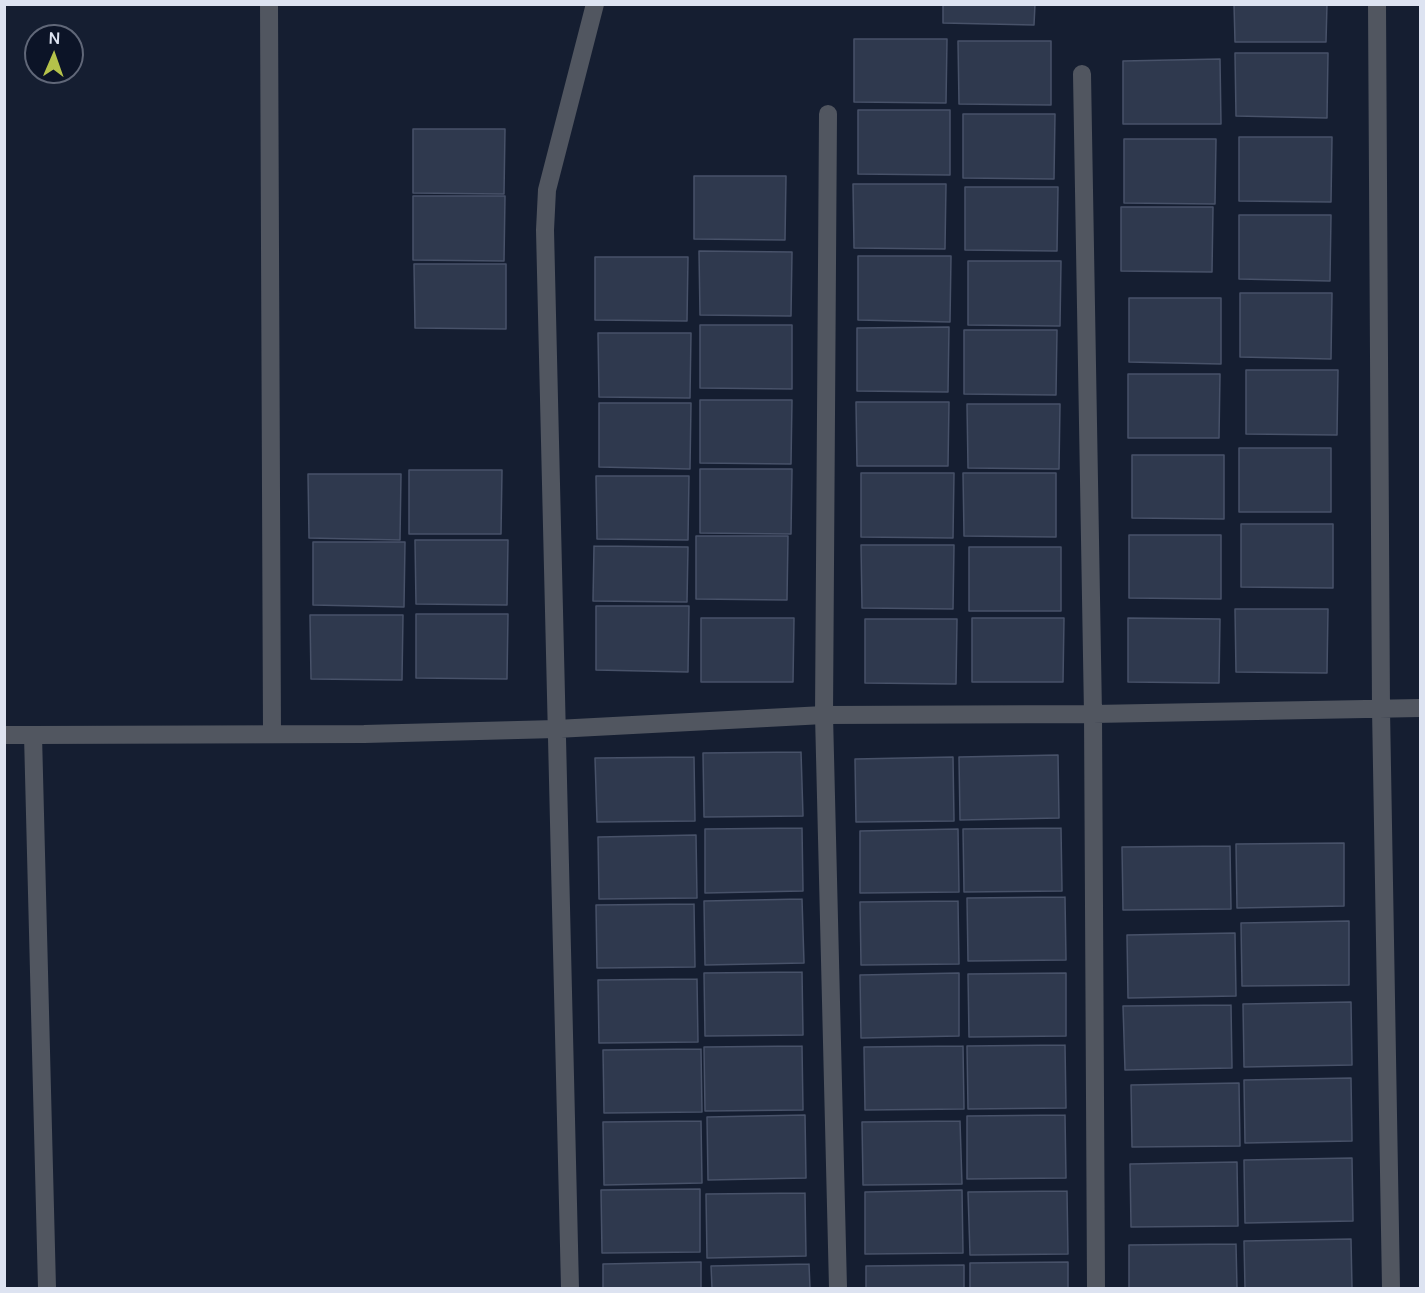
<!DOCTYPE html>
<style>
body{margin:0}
#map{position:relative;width:1425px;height:1293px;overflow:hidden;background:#151e31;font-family:Manrope,sans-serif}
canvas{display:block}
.frame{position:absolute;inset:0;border:6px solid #dde3f1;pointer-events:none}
.north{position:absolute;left:24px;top:24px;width:60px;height:60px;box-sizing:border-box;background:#0c1427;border:2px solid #606778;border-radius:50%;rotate:2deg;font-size:16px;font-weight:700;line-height:24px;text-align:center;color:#dde3f1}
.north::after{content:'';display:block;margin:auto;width:21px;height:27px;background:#b5c24a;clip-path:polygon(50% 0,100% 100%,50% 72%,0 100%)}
</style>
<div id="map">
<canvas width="1425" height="1293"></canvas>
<div class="frame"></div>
<div class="north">N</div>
</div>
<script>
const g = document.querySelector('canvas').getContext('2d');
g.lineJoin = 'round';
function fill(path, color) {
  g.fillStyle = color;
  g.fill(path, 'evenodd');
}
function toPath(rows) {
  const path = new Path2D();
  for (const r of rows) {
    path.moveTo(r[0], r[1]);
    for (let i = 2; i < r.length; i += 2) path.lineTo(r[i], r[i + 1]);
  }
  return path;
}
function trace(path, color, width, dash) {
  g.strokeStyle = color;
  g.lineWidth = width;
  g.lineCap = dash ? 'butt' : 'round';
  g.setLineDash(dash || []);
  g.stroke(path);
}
const building = toPath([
 [943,4,1035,4,1034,25,943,23,943,4],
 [1234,4,1327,4,1326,42,1235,42,1234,4],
 [854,39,947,39,946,103,854,102,854,39],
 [958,41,1051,41,1051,105,959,104,958,41],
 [1235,53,1328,53,1327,118,1236,116,1235,53],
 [1220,59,1221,124,1123,124,1123,61,1220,59],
 [858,110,950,110,950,175,858,174,858,110],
 [963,114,1055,114,1054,179,963,178,963,114],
 [413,129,505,129,504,194,413,193,413,129],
 [1239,137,1332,137,1331,202,1239,201,1239,137],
 [1124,139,1216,139,1215,204,1124,203,1124,139],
 [694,176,786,176,785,240,694,239,694,176],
 [853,184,946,184,945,249,854,248,853,184],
 [965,187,1058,187,1057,251,965,250,965,187],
 [413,196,505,196,504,261,413,260,413,196],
 [1121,207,1213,207,1212,272,1121,271,1121,207],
 [1239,215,1331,215,1330,281,1239,279,1239,215],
 [699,251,792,252,791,316,700,315,699,251],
 [858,256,951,256,950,322,858,320,858,256],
 [595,257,688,257,687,321,595,320,595,257],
 [968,261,1061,261,1060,326,968,325,968,261],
 [414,264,506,264,506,329,415,328,414,264],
 [1240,293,1332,293,1331,359,1240,357,1240,293],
 [1129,298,1221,298,1221,364,1129,362,1129,298],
 [700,325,792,325,792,389,700,388,700,325],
 [949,327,948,392,857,391,857,328,949,327],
 [964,330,1057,330,1056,395,964,394,964,330],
 [598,333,691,333,690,398,599,397,598,333],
 [1246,370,1338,370,1337,435,1246,434,1246,370],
 [1128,374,1220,374,1219,438,1128,438,1128,374],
 [700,400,792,400,791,464,700,463,700,400],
 [856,402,949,402,948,466,857,466,856,402],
 [599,403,691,403,690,469,599,467,599,403],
 [967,404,1060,404,1059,469,968,468,967,404],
 [1239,448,1331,448,1331,512,1239,512,1239,448],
 [1132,455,1224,455,1224,519,1132,518,1132,455],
 [700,469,792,469,791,534,700,533,700,469],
 [409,470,502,470,501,534,409,534,409,470],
 [861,473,954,473,953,538,861,537,861,473],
 [963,473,1056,473,1056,537,964,536,963,473],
 [308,474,401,474,400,540,309,538,308,474],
 [596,476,689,476,688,540,597,539,596,476],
 [1241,524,1333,524,1333,588,1241,587,1241,524],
 [1129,535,1221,535,1221,599,1129,598,1129,535],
 [696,536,788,536,787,600,696,599,696,536],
 [415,540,508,540,507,605,416,604,415,540],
 [313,542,405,542,404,607,313,605,313,542],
 [861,545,954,545,953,609,862,608,861,545],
 [594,546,688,547,687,602,593,601,594,546],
 [969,547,1061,547,1061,611,969,611,969,547],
 [596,606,689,606,688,672,596,670,596,606],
 [1235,609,1328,609,1327,673,1236,672,1235,609],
 [416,614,508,614,507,679,416,678,416,614],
 [310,615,403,615,402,680,311,679,310,615],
 [701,618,794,618,793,682,701,682,701,618],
 [972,618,1064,618,1063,682,972,682,972,618],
 [1128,618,1220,619,1219,683,1128,682,1128,618],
 [865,619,957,619,956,684,865,683,865,619],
 [801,752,803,816,704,817,703,753,801,752],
 [1058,755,1059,818,960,820,959,757,1058,755],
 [694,757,695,821,597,822,595,758,694,757],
 [953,757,954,821,856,822,855,759,953,757],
 [802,828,803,891,705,893,705,829,802,828],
 [1061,828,1062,891,964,892,963,829,1061,828],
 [958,829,959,892,860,893,860,831,958,829],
 [696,835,697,898,599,899,598,837,696,835],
 [1344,843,1344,906,1237,908,1236,844,1344,843],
 [1230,846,1231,909,1123,910,1122,847,1230,846],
 [1065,897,1066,960,968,961,967,898,1065,897],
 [802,899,804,963,705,965,704,901,802,899],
 [958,901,959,964,861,965,860,902,958,901],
 [694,904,695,967,597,968,596,905,694,904],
 [1349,921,1349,985,1242,986,1241,923,1349,921],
 [1235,933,1236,996,1128,998,1127,935,1235,933],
 [802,972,803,1035,705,1036,704,973,802,972],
 [959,973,959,1036,861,1038,860,975,959,973],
 [1066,973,1066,1036,969,1037,968,974,1066,973],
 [697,979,698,1042,599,1043,598,980,697,979],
 [1351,1002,1352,1065,1244,1067,1243,1004,1351,1002],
 [1231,1005,1232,1068,1125,1070,1123,1006,1231,1005],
 [1065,1045,1066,1108,968,1109,967,1046,1065,1045],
 [802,1046,803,1110,705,1111,704,1047,802,1046],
 [963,1046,964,1109,865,1110,864,1047,963,1046],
 [701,1049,702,1112,604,1113,603,1050,701,1049],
 [1351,1078,1352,1141,1245,1143,1244,1080,1351,1078],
 [1239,1083,1240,1146,1132,1147,1131,1085,1239,1083],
 [805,1115,806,1178,708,1180,707,1117,805,1115],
 [1065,1115,1066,1178,967,1179,967,1116,1065,1115],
 [701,1121,702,1183,604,1185,603,1122,701,1121],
 [960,1121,962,1184,863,1185,862,1122,960,1121],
 [1352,1158,1353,1221,1245,1223,1244,1160,1352,1158],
 [1237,1162,1238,1226,1131,1227,1130,1164,1237,1162],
 [700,1189,700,1252,602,1253,601,1190,700,1189],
 [962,1190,963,1253,865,1254,865,1192,962,1190],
 [1067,1191,1068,1254,970,1255,968,1192,1067,1191],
 [805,1193,806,1256,707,1258,706,1194,805,1193],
 [1351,1239,1352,1288,1245,1288,1244,1241,1351,1239],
 [1236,1244,1237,1288,1129,1288,1129,1245,1236,1244],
 [701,1262,701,1288,603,1288,603,1264,701,1262],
 [1068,1262,1068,1288,970,1288,970,1263,1068,1262],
 [809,1264,810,1288,712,1288,711,1266,809,1264],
 [964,1265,964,1288,866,1288,866,1266,964,1265]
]);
fill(building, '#2f394e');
trace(building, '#485269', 1.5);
trace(toPath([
 [269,4,272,734],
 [1377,4,1381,709,1391,1288],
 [1082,74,1093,714,1096,1288],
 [828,114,824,715,838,1288],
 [4,735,33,735],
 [47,1288,33,735,364,734,556,729,824,715,1093,714,1420,708],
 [570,1288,545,230,547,190,595,4]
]), '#515660', 18);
</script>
